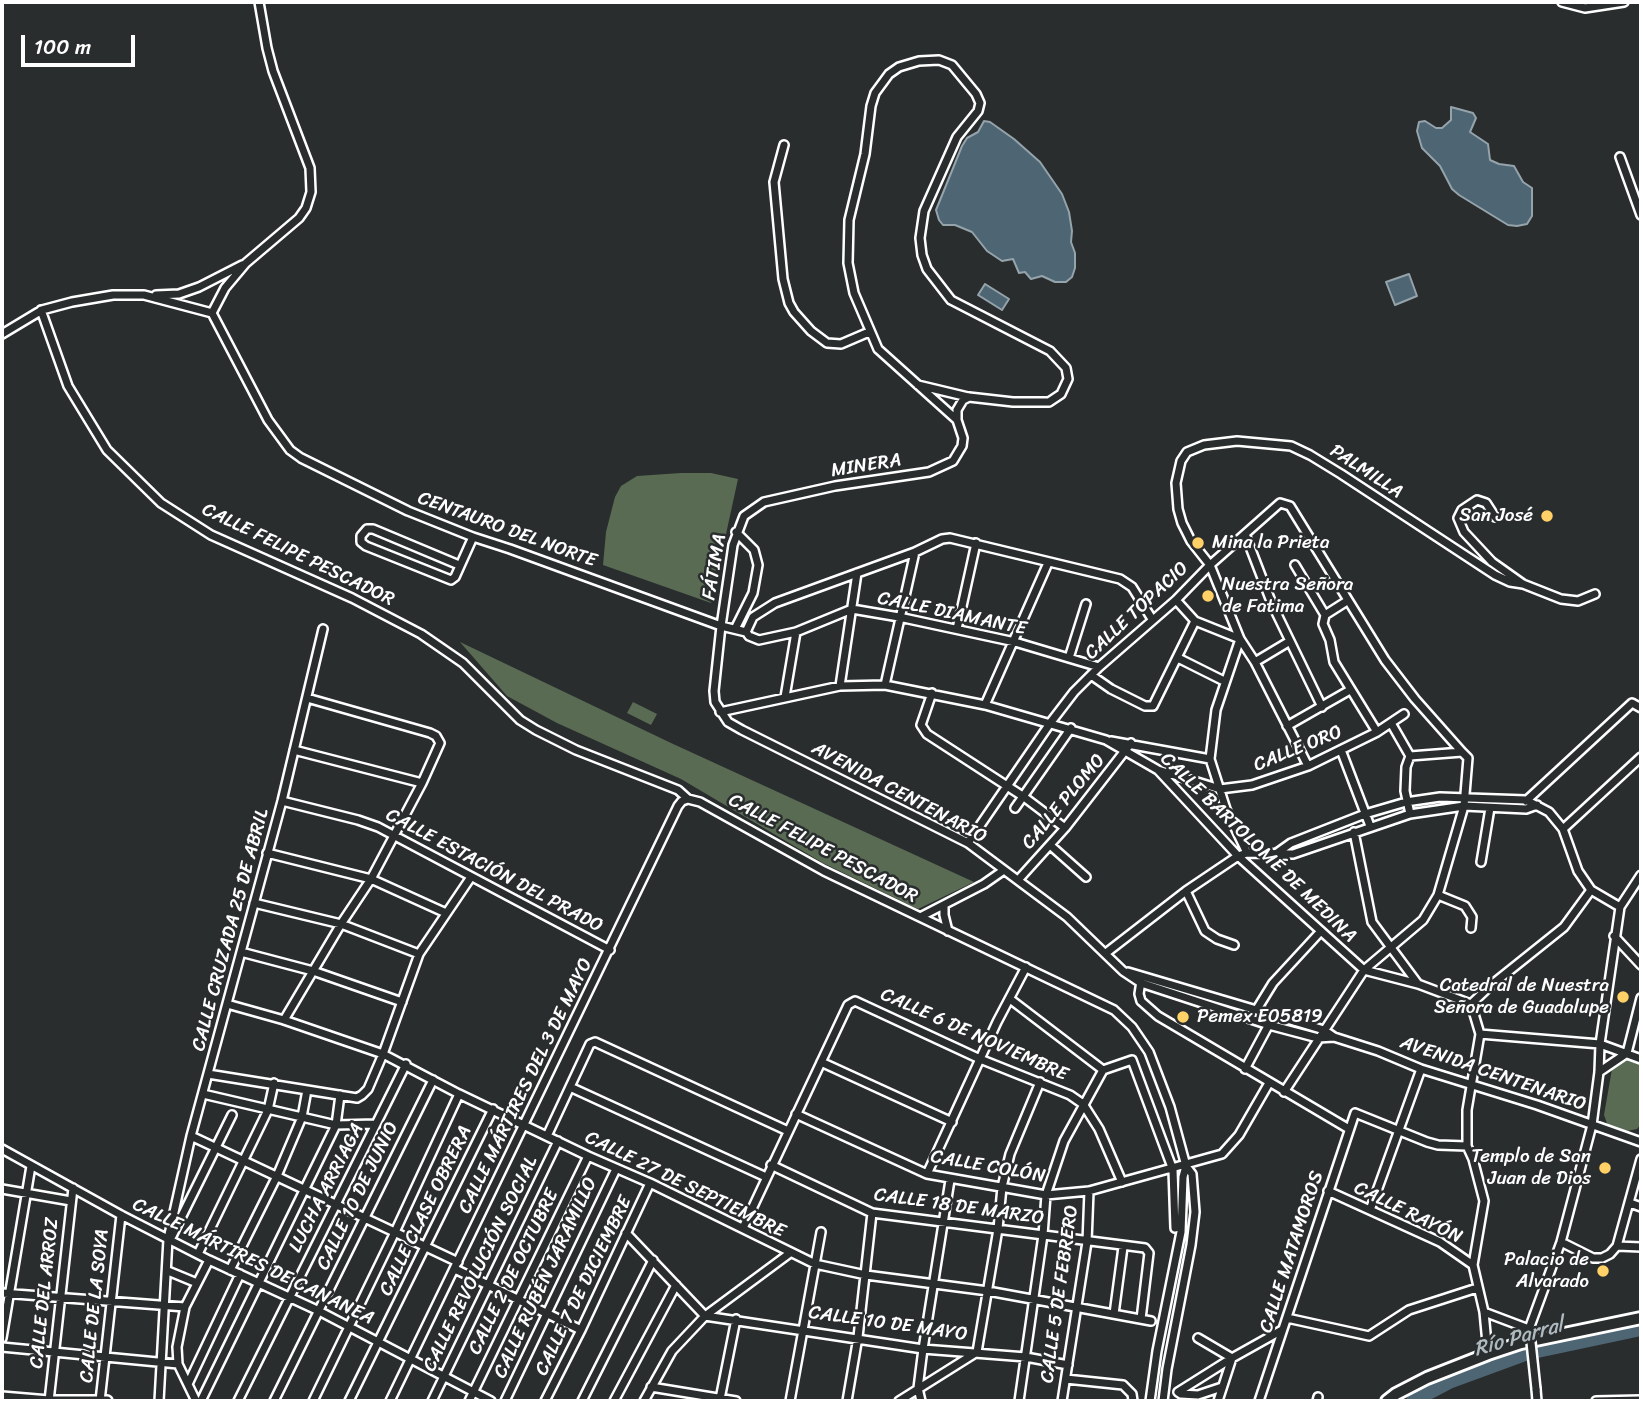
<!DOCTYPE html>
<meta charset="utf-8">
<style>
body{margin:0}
#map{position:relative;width:1643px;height:1403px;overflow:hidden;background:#2a2d2e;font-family:Sriracha,sans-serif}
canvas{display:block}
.frame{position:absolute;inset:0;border:4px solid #fff;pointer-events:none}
.scale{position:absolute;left:21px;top:35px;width:114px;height:32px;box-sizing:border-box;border:4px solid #fff;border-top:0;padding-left:9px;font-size:21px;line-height:24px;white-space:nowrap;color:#fff;-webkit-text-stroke:5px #2a2d2e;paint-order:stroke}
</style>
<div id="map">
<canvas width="1643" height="1403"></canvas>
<div class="frame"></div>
<div class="scale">100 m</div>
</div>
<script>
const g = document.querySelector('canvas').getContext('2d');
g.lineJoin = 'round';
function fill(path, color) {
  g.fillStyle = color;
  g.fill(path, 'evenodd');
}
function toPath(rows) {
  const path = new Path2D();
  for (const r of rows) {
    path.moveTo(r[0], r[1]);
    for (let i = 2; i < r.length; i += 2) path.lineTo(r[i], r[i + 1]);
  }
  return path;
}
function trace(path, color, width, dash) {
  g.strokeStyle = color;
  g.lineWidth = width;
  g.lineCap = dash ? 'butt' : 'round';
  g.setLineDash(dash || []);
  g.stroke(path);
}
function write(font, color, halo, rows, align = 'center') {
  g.font = font + ' Sriracha,sans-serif';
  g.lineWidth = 5;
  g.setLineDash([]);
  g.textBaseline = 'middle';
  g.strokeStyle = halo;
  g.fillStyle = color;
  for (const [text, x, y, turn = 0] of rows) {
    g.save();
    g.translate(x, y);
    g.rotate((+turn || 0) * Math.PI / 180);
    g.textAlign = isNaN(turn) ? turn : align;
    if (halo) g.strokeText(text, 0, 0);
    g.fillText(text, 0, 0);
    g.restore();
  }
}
fill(toPath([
 [681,473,711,473,738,479,711,603,603,565,606,532,615,497,621,486,637,476],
 [460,642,671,743,974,882,918,909,823,863,681,779,557,723,507,696],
 [633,702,657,714,651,725,627,713],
 [1629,1059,1641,1061,1641,1124,1637,1129,1627,1131,1608,1126,1604,1115,1612,1069,1619,1061]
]), '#5a6b54');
const water = toPath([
 [1451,107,1473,113,1476,118,1470,132,1488,144,1490,160,1499,164,1514,166,1523,182,1532,188,1532,216,1527,224,1517,226,1508,225,1459,195,1452,189,1440,166,1422,148,1417,131,1419,122,1425,121,1436,128,1442,128,1451,120,1451,107],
 [984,121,990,122,1014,139,1040,162,1062,194,1069,212,1072,231,1071,242,1075,253,1075,268,1072,277,1066,282,1055,282,1042,276,1031,279,1025,272,1019,273,1013,259,1002,261,987,251,972,232,955,225,943,225,939,220,936,210,962,146,967,138,978,132,984,121],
 [1409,274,1417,296,1395,305,1386,282,1409,274],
 [985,284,1009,299,1002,310,978,295,985,284]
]);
fill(water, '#4e6573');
trace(water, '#95a3ab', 2);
trace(toPath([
 [1413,1401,1449,1382,1528,1353,1641,1329]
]), '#4e6573', 14);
const minor = toPath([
 [1562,2,1585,8,1624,2],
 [784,145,774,182,783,279,789,303,794,312,811,331,827,343,841,344,869,332],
 [1620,157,1641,215],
 [156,295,179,294,199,287,242,265],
 [41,310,68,386,107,450,161,503,211,535,352,598,421,634,463,663,520,720,536,730,576,750,678,790,688,799],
 [212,313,225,288,246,263,299,218,306,208,311,192,310,168,273,71,267,48,259,2],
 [2,334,42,310,72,302,113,295,144,295,212,313,268,420,290,450,301,458,408,511,473,537,510,549,721,626,746,632,749,636,759,640,796,632,852,609,899,617,1015,642,1099,667],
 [918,385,968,397],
 [957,420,878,349,854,293,848,263,849,220,865,154,871,106,875,93,889,74,899,67,919,61,939,60,952,65,976,94,980,103,978,111,957,137,924,211,920,238,922,255,927,269,951,300,1050,351,1066,368,1068,379,1061,394,1049,402,1013,402,969,397,963,400,957,410,957,420,963,438,962,446,953,461,929,472,835,486,764,502,744,516,733,545,721,626,714,691,715,702,728,722,742,730,968,843,1067,917,1123,971,1141,983,1269,1025,1318,1038,1334,1037],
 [1495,517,1486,503,1477,500,1462,510,1458,518,1464,532,1492,562,1523,584,1561,599,1578,601,1595,594],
 [1245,534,1272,604,1322,707],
 [459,565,373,529,367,529,361,536,361,542,366,546,451,580,455,577,473,537],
 [1295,565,1325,615],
 [1176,600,1195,621,1240,639],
 [1347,601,1325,615,1323,624,1330,640,1334,662,1377,732],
 [735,629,753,593,758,565,754,550,736,532],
 [957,629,976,543],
 [746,632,753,617,775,603,915,552,942,539,950,538,1120,579,1132,587,1152,619],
 [1240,639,1216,710,1210,759,1226,809,1247,853],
 [1069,658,1086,604],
 [1178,658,1224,681],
 [1255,662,1290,641],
 [1091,675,1111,689,1145,706,1153,706,1195,621],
 [885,685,915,552],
 [840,686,857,573],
 [932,693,921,725,927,734,1024,797,1065,828],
 [785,697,796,632],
 [985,705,1048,563],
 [720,712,840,686,885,685,985,705,1106,740,1158,770,1238,856,1364,970,1418,984,1471,1004],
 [1391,723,1410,756,1406,767,1405,791,1410,814],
 [1287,726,1350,690],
 [1111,741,1210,759],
 [294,750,422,783],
 [1341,750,1370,826],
 [1308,766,1255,662,1240,639,1210,565,1191,541,1182,523,1178,509,1176,483,1181,461,1187,452,1204,445,1237,441,1291,446,1310,455,1341,474,1495,575,1510,582,1523,584],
 [1158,770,1220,789,1252,785,1308,766,1377,732,1404,714],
 [282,801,358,820,378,827,610,950],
 [1526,801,1632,703,1641,708],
 [1015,808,1071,728],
 [1563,829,1641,757],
 [1354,832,1372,922,1418,984],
 [968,843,1051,722,1074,692,1099,667,1176,600,1210,565,1280,503,1290,506,1385,660,1415,699,1462,752],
 [1050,845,1086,877],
 [267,853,371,879,446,913],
 [1277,853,1291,843,1365,814,1406,802,1440,797,1526,800,1549,812,1563,829,1578,871,1591,890,1620,907],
 [1481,862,1490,808],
 [1019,879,1065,828,1131,743],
 [1186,891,1205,931,1217,939,1234,945],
 [1438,895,1465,906,1472,917,1471,928],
 [254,903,341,924,419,954],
 [944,905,944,915,948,931],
 [920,917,1114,1010,1132,1027,1149,1052,1170,1107,1186,1166,1192,1174,1195,1212,1191,1245,1167,1369,1163,1401],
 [1614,936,1641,965],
 [241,952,313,971,402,1002],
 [1106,953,1186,891,1238,856,1247,853,1293,854,1410,814,1464,806,1526,809,1537,805],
 [1128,972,1324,1030,1334,1037,1378,1051,1421,1069,1537,1105,1641,1142],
 [1141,981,1139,994,1141,1001,1158,1016,1349,1129],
 [1010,999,1103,1070],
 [227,1004,284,1020,383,1054,459,1094,588,1156,650,1183,815,1264,866,1275,988,1291,1151,1321],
 [1471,1004,1480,1034,1467,1110,1467,1146,1473,1159,1484,1201,1473,1265,1484,1312,1488,1354],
 [1471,1004,1489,987,1564,927,1591,890],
 [1257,1009,1273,983,1321,931],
 [284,1020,341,924,371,879,422,783,440,743,436,736,430,733,307,698],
 [1480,1034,1600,1044,1641,1059],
 [821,1062,952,1122],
 [1245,1069,1274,1015],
 [1599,1072,1627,1053,1641,998],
 [208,1074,357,1098,362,1095,368,1089,383,1054,419,954,471,877],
 [570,1087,766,1177],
 [1284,1092,1364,970,1423,920,1438,895,1464,806,1468,758,1462,752,1410,756],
 [203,1094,336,1125,376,1124],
 [796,1114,927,1174,1046,1195,1089,1191,1222,1154,1239,1135,1269,1083],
 [191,1136,458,1262],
 [547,1136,590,1044,595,1042,788,1131],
 [2,1149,121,1215,209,1260,319,1311,491,1401],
 [771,1165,872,1213,1145,1248,1149,1253,1141,1319],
 [927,1174,997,1022,1026,967],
 [2,1189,71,1201],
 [1328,1191,1440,1242,1473,1265],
 [1630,1203,1641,1207],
 [1370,1210,1421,1069],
 [743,1228,848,1005,855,1001,980,1059,1070,1095,1083,1104,1099,1129,1122,1182],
 [626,1233,705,1316],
 [172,1236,232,1115],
 [1561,1242,1593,1258,1602,1258,1610,1254,1617,1246,1641,1159],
 [1617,1246,1641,1247],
 [198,1254,268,1110,274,1083],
 [455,1269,581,1330],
 [230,1270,277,1176,302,1117,307,1090],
 [168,1271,197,1283],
 [2,1293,185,1307],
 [1484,1312,1529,1329],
 [1114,1314,1123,1247],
 [705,1316,923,1349,1026,1357,1068,1365],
 [1287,1318,1369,1336,1409,1310,1477,1288],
 [1530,1333,1529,1329,1561,1242,1592,1125,1599,1072,1600,1044,1620,907,1641,875],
 [2,1338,31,1166],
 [1198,1338,1232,1358,1218,1401],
 [2,1347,178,1364],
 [1066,1379,1123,1385,1132,1394,1133,1401],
 [188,1384,240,1274],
 [651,1387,736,1401],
 [1222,1387,1198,1395,1181,1394,1178,1392,1232,1358,1282,1330],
 [1536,1389,1537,1401],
 [720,1399,736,1319],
 [49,1401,73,1188],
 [100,1401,121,1215],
 [159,1401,168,1239,191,1136,282,801,323,629],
 [196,1401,178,1364,177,1347,185,1307,209,1260],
 [201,1401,336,1125,340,1095],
 [238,1401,406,1064],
 [274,1401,433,1080],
 [313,1401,395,1232,459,1094],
 [349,1401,493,1109],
 [390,1401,678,806,682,801,688,799,700,802,824,871,920,917,984,884,1004,870],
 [432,1401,558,1141],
 [469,1401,588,1156],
 [505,1401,616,1169],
 [545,1401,581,1330,650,1183],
 [582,1401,653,1260],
 [614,1401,676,1285],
 [644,1401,672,1351,705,1316,790,1253],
 [790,1401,821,1232],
 [847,1401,858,1337,872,1213],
 [899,1401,977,1352,998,1229,1002,1187,1010,1154,1040,1082],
 [921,1401,918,1388,923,1349,950,1180],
 [1019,1401,1043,1235,1046,1195,1064,1141,1103,1070,1132,1060,1173,1170,1175,1228],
 [1062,1401,1087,1242,1089,1191],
 [1150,1401,1157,1351,1181,1232,1183,1177,1186,1166],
 [1259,1401,1355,1113,1427,1142,1438,1145,1467,1146],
 [1317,1401,1318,1397],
 [1596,1401,1641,1400]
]);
const tertiary = toPath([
 [2,1397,49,1401,107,1401]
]);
const secondary = toPath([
 [1387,1401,1396,1394,1427,1378,1488,1354,1521,1343,1641,1318]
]);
trace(minor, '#fff', 12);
trace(tertiary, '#fff', 14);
trace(secondary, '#fff', 16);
trace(minor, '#2a2d2e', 7);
trace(tertiary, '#2a2d2e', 9);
trace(secondary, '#2a2d2e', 10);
const minorBridge = toPath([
 [1530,1333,1536,1389]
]);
trace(minorBridge, '#fff', 12, []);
trace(minorBridge, '#2a2d2e', 7);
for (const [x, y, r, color] of [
 [1547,516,7,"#ffd166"],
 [1198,543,7,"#ffd166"],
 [1208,596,7,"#ffd166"],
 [1623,997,7,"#ffd166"],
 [1183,1017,7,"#ffd166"],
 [1605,1168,7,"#ffd166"],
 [1603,1271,7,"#ffd166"]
]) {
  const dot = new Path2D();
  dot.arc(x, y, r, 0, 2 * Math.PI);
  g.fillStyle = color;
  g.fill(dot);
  trace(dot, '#2a2d2e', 2.5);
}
write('19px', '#fff', '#2a2d2e', [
 ["MINERA",866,466,-9],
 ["PALMILLA",1366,472,33],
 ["CENTAURO DEL NORTE",507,530,20],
 ["CALLE FELIPE PESCADOR",298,555,26],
 ["FÁTIMA",715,567,-80],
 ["CALLE TOPACIO",1137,611,-43],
 ["CALLE DIAMANTE",952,614,12],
 ["CALLE ORO",1298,749,-22],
 ["AVENIDA CENTENARIO",899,793,28],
 ["CALLE PLOMO",1064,802,-50],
 ["CALLE BARTOLOMÉ DE MEDINA",1258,848,44],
 ["CALLE FELIPE PESCADOR",823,849,28],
 ["CALLE ESTACIÓN DEL PRADO",494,871,28],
 ["CALLE CRUZADA 25 DE ABRIL",231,930,-75],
 ["CALLE 6 DE NOVIEMBRE",974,1035,24],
 ["AVENIDA CENTENARIO",1493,1074,19],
 ["CALLE MÁRTIRES DEL 3 DE MAYO",526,1086,-64],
 ["CALLE COLÓN",988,1167,10],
 ["CALLE 27 DE SEPTIEMBRE",685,1185,26],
 ["LUCHA ARRIAGA",327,1188,-63],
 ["CALLE 10 DE JUNIO",358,1196,-64],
 ["CALLE 18 DE MARZO",959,1207,8],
 ["CALLE CLASE OBRERA",426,1211,-64],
 ["CALLE RAYÓN",1408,1213,26],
 ["CALLE MATAMOROS",1292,1252,-72],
 ["CALLE MÁRTIRES DE CANANEA",253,1262,26],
 ["CALLE REVOLUCIÓN SOCIAL",481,1264,-64],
 ["CALLE 2 DE OCTUBRE",514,1272,-64],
 ["CALLE RUBÉN JARAMILLO",546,1278,-65],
 ["CALLE 7 DE DICIEMBRE",584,1286,-64],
 ["CALLE DEL ARROZ",45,1293,-84],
 ["CALLE 5 DE FEBRERO",1060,1294,-82],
 ["CALLE DE LA SOYA",95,1306,-84],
 ["CALLE 10 DE MAYO",888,1324,8]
]);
write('19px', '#fff', '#2a2d2e', [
 ["San José",1533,516],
 ["Mina la Prieta",1212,543,"left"],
 ["Nuestra Señora",1222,585,"left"],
 ["de Fatima",1222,607,"left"],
 ["Catedral de Nuestra",1609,986],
 ["Señora de Guadalupe",1609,1008],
 ["Pemex E05819",1197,1017,"left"],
 ["Templo de San",1591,1157],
 ["Juan de Dios",1591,1179],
 ["Palacio de",1589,1260],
 ["Alvarado",1589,1282]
], 'right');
write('italic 21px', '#afbac0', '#2a2d2e', [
 ["Río Parral",1519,1338,-16]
]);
</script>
